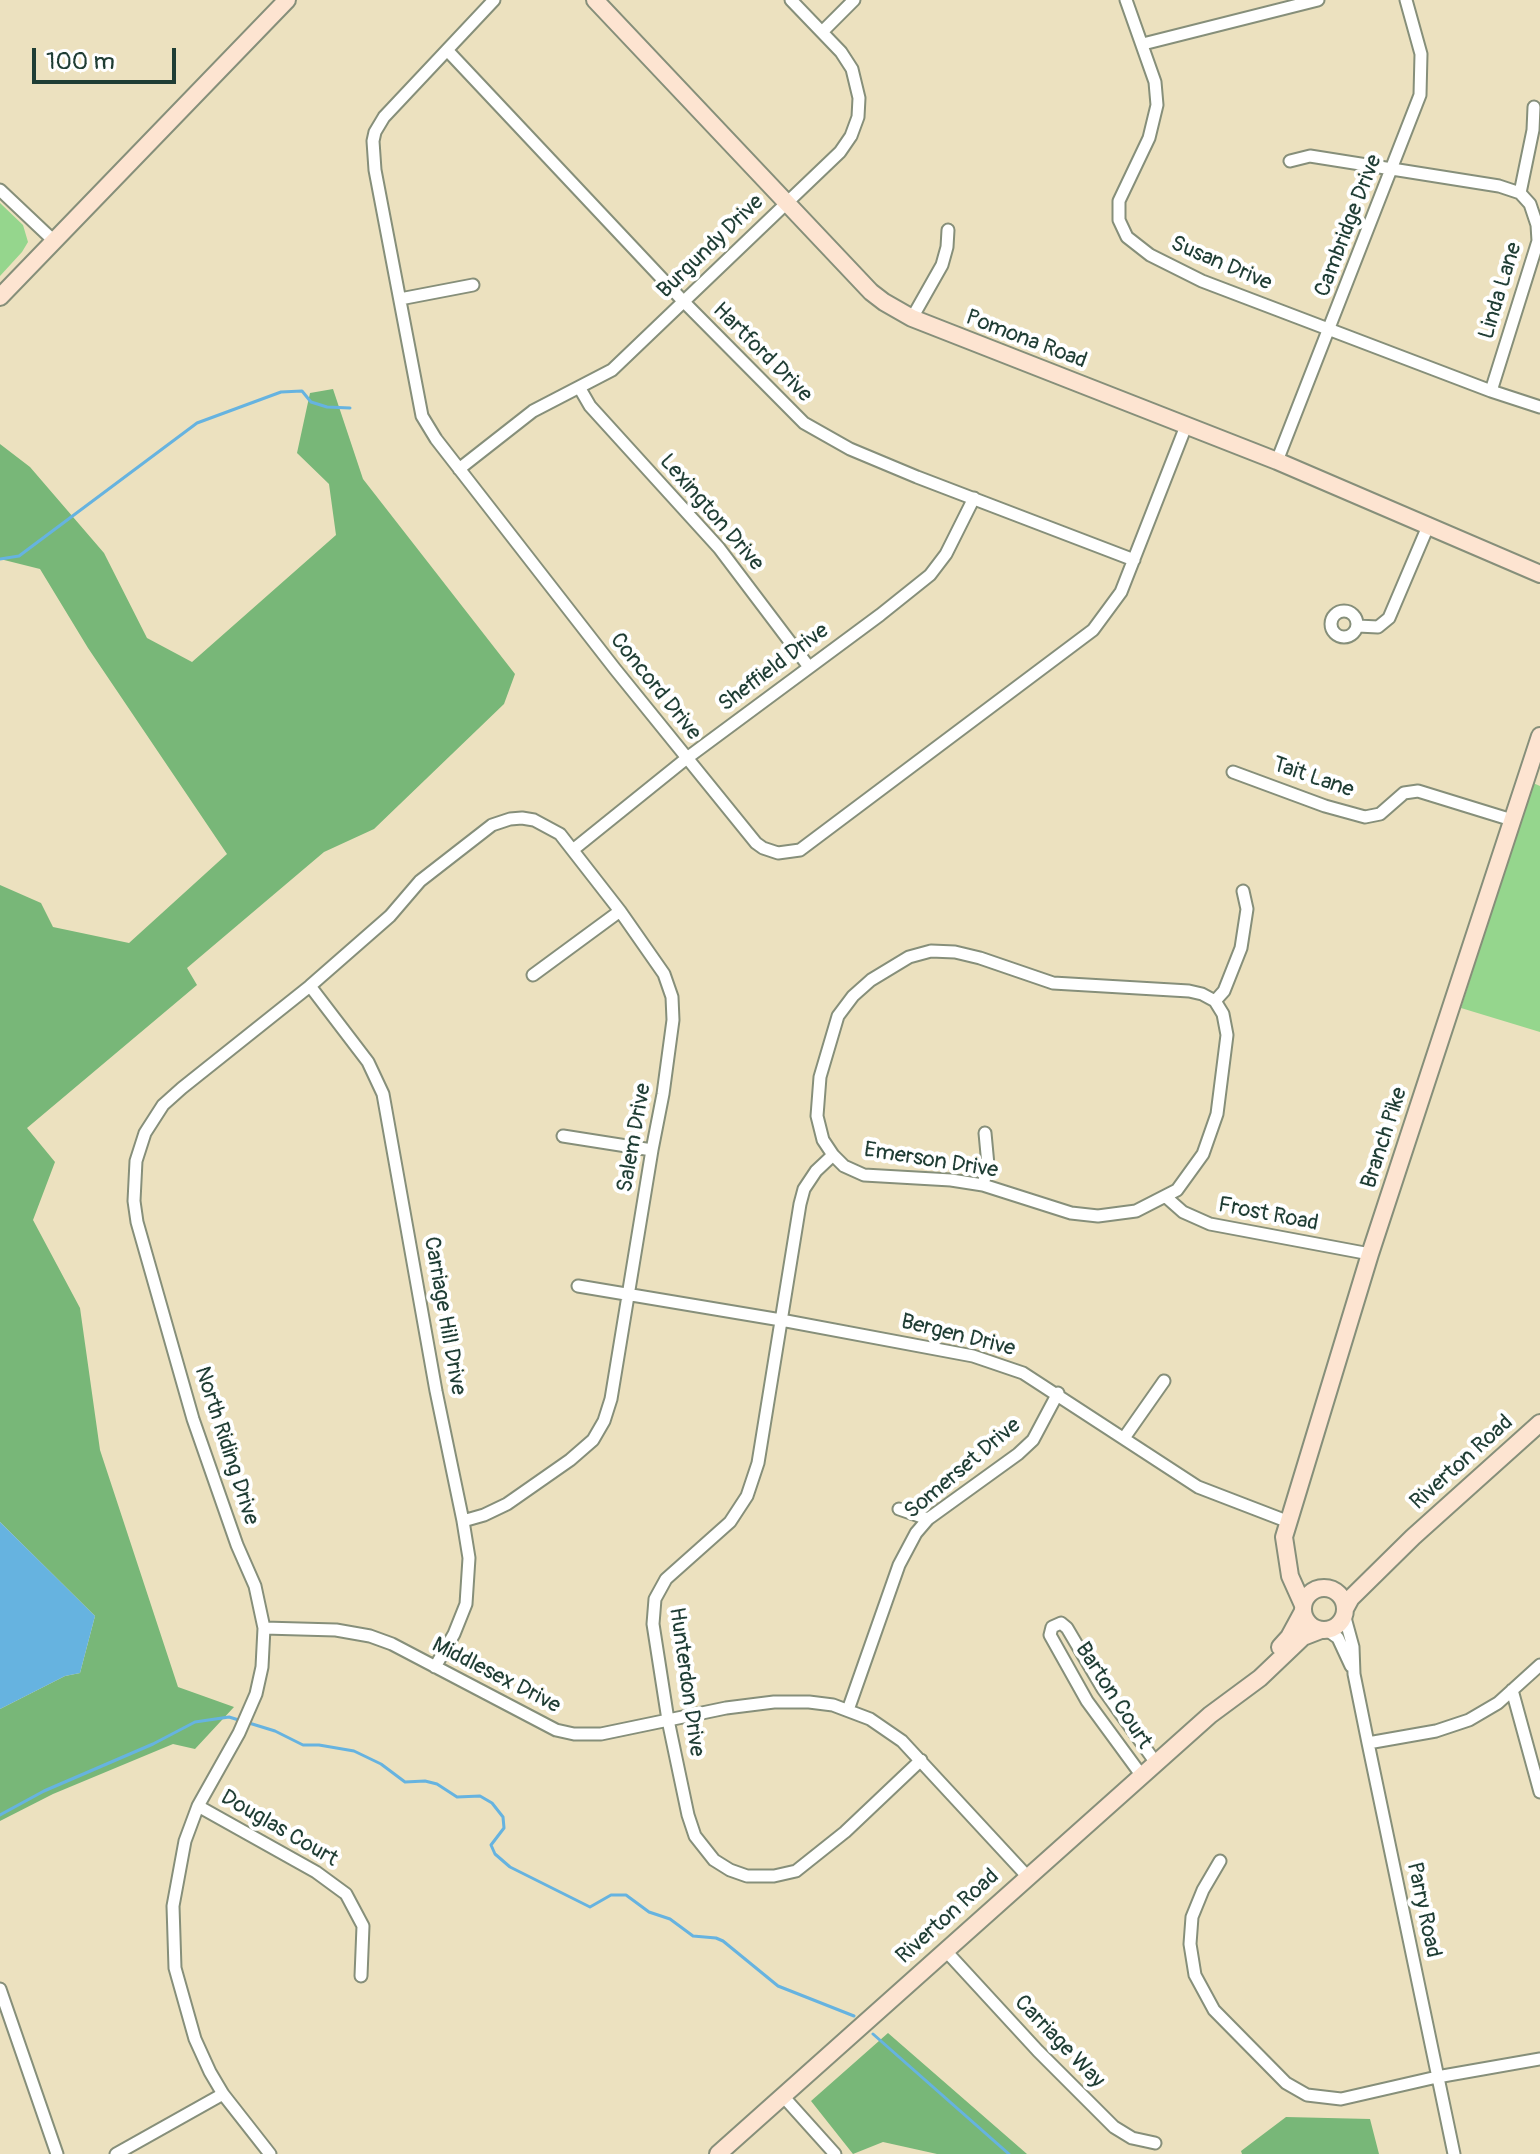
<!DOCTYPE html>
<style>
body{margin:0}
#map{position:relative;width:1540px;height:2154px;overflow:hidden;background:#ece1bf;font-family:Pangolin,sans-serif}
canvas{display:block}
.scale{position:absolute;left:32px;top:48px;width:144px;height:36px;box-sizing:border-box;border:4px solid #1f3d34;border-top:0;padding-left:10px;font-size:24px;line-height:28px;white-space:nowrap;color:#1f3d34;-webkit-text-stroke:6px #fff;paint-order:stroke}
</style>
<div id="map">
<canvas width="1540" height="2154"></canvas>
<div class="scale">100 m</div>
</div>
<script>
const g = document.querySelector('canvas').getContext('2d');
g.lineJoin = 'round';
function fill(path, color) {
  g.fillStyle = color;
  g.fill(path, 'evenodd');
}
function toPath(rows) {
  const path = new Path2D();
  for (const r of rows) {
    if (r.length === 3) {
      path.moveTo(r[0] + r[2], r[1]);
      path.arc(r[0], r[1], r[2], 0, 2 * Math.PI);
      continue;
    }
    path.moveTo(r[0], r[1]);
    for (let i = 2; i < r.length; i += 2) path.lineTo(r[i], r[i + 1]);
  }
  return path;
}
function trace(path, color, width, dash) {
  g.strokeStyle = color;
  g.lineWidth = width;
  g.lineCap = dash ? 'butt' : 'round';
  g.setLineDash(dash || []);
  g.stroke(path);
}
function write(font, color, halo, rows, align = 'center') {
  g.font = font + ' Pangolin,sans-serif';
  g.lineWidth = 8;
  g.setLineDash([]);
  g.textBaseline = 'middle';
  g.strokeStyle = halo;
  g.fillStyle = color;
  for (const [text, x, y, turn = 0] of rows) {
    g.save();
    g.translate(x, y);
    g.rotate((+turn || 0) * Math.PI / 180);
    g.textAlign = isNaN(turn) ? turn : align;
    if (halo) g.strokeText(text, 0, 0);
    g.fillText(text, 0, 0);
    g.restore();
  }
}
fill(toPath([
 [0,203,23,225,28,242,22,252,0,276],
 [1533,783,1540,786,1540,1032,1461,1008]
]), '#95d68d');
fill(toPath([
 [333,389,363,479,515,674,504,704,374,829,324,852,187,968,197,985,27,1128,55,1162,33,1220,80,1308,100,1450,178,1687,234,1707,195,1749,173,1744,53,1794,0,1821,0,1709,65,1676,80,1673,95,1616,0,1522,0,885,41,903,53,927,129,943,227,854,88,648,40,569,0,559,0,444,30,467,104,553,147,638,192,662,336,535,329,484,297,453,310,393],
 [888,2033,1027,2154,937,2154,883,2142,853,2154,811,2101],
 [1286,2117,1370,2119,1379,2154,1242,2154,1241,2151]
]), '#78b778');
fill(toPath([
 [0,1522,95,1616,80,1673,65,1676,0,1709]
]), '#66b3e0');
trace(toPath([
 [0,559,19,556,197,423,281,392,302,391,311,402,327,407,350,408],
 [249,1723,275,1731,303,1745,319,1745,354,1751,381,1764,405,1782,425,1781,437,1784,457,1797,480,1796,492,1803,503,1817,504,1828,491,1845,495,1854,510,1867,590,1907,611,1895,626,1895,649,1912,670,1919,693,1936,716,1938,723,1941,778,1986,854,2016],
 [0,1815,44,1791,153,1744,195,1722,229,1717,242,1721],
 [873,2034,1009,2154]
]), '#66b3e0', 3);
const street = toPath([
 [494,0,384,117,375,132,373,141,375,170,422,416,436,439,615,669,756,843,763,848,778,853,800,850,1093,630,1121,592,1186,426],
 [1126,0,1155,82,1157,105,1149,138,1119,201,1119,220,1127,237,1150,255,1202,281,1491,391,1540,407],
 [822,32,854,0],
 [1143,44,1318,0],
 [447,50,684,302,804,423,850,449,917,477,1134,560],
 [1290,161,1310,156,1499,186,1520,193,1530,204,1537,225,1538,241,1491,391],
 [0,190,54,241],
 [1520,193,1533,130,1534,107],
 [400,299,473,285],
 [912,318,942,265,947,247,948,230],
 [579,387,590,406,719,548,809,667],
 [1277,461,1420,95,1421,54,1406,0],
 [459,469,533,411,612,370,840,152,851,136,858,117,859,98,852,69,841,52,791,0],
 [1344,624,13],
 [1358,626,1378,627,1389,618,1429,524],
 [1233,772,1325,806,1365,817,1380,814,1404,793,1418,791,1512,820],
 [574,849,687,758,880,615,930,575,946,554,974,498],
 [931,951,955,952,980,958,1053,983,1189,991,1202,994,1215,1001,1223,1014,1227,1035,1217,1114,1203,1154,1177,1190,1136,1211,1098,1216,1071,1213,983,1185,951,1180,864,1175,844,1166,833,1155,823,1140,817,1116,820,1077,838,1016,853,996,871,980,909,957,931,951],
 [533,975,620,911],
 [310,986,368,1062,383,1094,436,1391,463,1521,469,1558,466,1604,454,1634,435,1667],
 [1215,1001,1224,991,1241,948,1247,909,1243,891],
 [563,1136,652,1150],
 [833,1155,816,1171,804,1189,800,1204,758,1463,747,1496,730,1522,666,1579,655,1599,653,1624,668,1720,688,1815,695,1836,714,1860,730,1870,747,1876,774,1876,796,1871,845,1832,921,1760],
 [983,1185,988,1165,985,1133],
 [1166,1197,1183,1212,1210,1224,1370,1254],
 [578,1286,781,1320,973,1356,1023,1373,1198,1487,1289,1522],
 [1124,1438,1164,1381],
 [899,1509,928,1519],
 [1344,1614,1353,1647,1354,1674,1368,1743,1454,2154],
 [264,1628,336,1630,370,1636,392,1644,556,1730,574,1734,601,1734,726,1708,774,1702,809,1702,833,1705,870,1719,902,1741,1027,1876],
 [1327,1630,1338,1638,1351,1666],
 [1512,1690,1540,1792],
 [848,1710,899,1565,916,1533,928,1519,1018,1454,1033,1440,1058,1393],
 [1368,1743,1436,1731,1469,1720,1498,1703,1540,1665],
 [1142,1776,1087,1701,1050,1635,1052,1627,1061,1623,1067,1628,1103,1689,1156,1763],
 [198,1806,316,1872,346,1894,363,1926,361,1976],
 [1220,1861,1203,1890,1192,1917,1190,1944,1195,1975,1214,2010,1286,2083,1307,2095,1341,2099,1437,2077,1540,2059],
 [945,1950,1038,2051,1114,2127,1132,2138,1155,2143],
 [0,1989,57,2154],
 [782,2095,835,2154],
 [116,2154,223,2094],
 [270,2154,223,2094,210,2072,195,2039,175,1968,173,1906,185,1841,198,1806,239,1733,256,1694,262,1667,264,1628,255,1586,237,1545,193,1419,137,1222,134,1201,136,1161,145,1133,163,1105,182,1088,310,986,390,916,420,881,492,825,510,819,522,818,534,820,560,834,620,911,664,974,672,997,673,1020,663,1094,652,1150,611,1399,604,1421,593,1440,570,1460,507,1504,484,1515,463,1521]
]);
const secondary = toPath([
 [595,0,871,292,884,302,912,318,1277,461,1540,574],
 [0,297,287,0],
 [1324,1609,21],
 [1303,1605,1290,1576,1284,1537,1370,1254,1540,736],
 [1345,1609,1351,1598,1413,1537,1540,1423],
 [1280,1647,1289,1637,1302,1613],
 [718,2154,1210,1715,1260,1678,1303,1637,1321,1630]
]);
trace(street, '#868f7a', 15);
trace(secondary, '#868f7a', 20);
trace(street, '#fff', 11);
trace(secondary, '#fde4d1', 16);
write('22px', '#1f3d34', '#fff', [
 ["Cambridge Drive",1349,226,-69],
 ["Burgundy Drive",711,247,-44],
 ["Susan Drive",1221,264,23],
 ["Linda Lane",1501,291,-73],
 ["Pomona Road",1026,340,21],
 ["Hartford Drive",762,353,45],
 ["Lexington Drive",711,513,49],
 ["Sheffield Drive",774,668,-37],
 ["Concord Drive",655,687,51],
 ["Tait Lane",1313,778,19],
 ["Salem Drive",635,1138,-80],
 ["Branch Pike",1385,1138,-72],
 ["Emerson Drive",931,1161,9],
 ["Frost Road",1268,1215,11],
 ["Carriage Hill Drive",444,1316,80],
 ["Bergen Drive",958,1336,14],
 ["North Riding Drive",226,1446,72],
 ["Riverton Road",1462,1463,-42],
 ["Somerset Drive",963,1469,-40],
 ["Middlesex Drive",496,1676,27],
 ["Hunterdon Drive",686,1682,82],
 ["Barton Court",1113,1696,57],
 ["Douglas Court",279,1829,30],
 ["Parry Road",1423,1910,78],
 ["Riverton Road",948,1917,-42],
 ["Carriage Way",1059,2042,46]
]);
</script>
